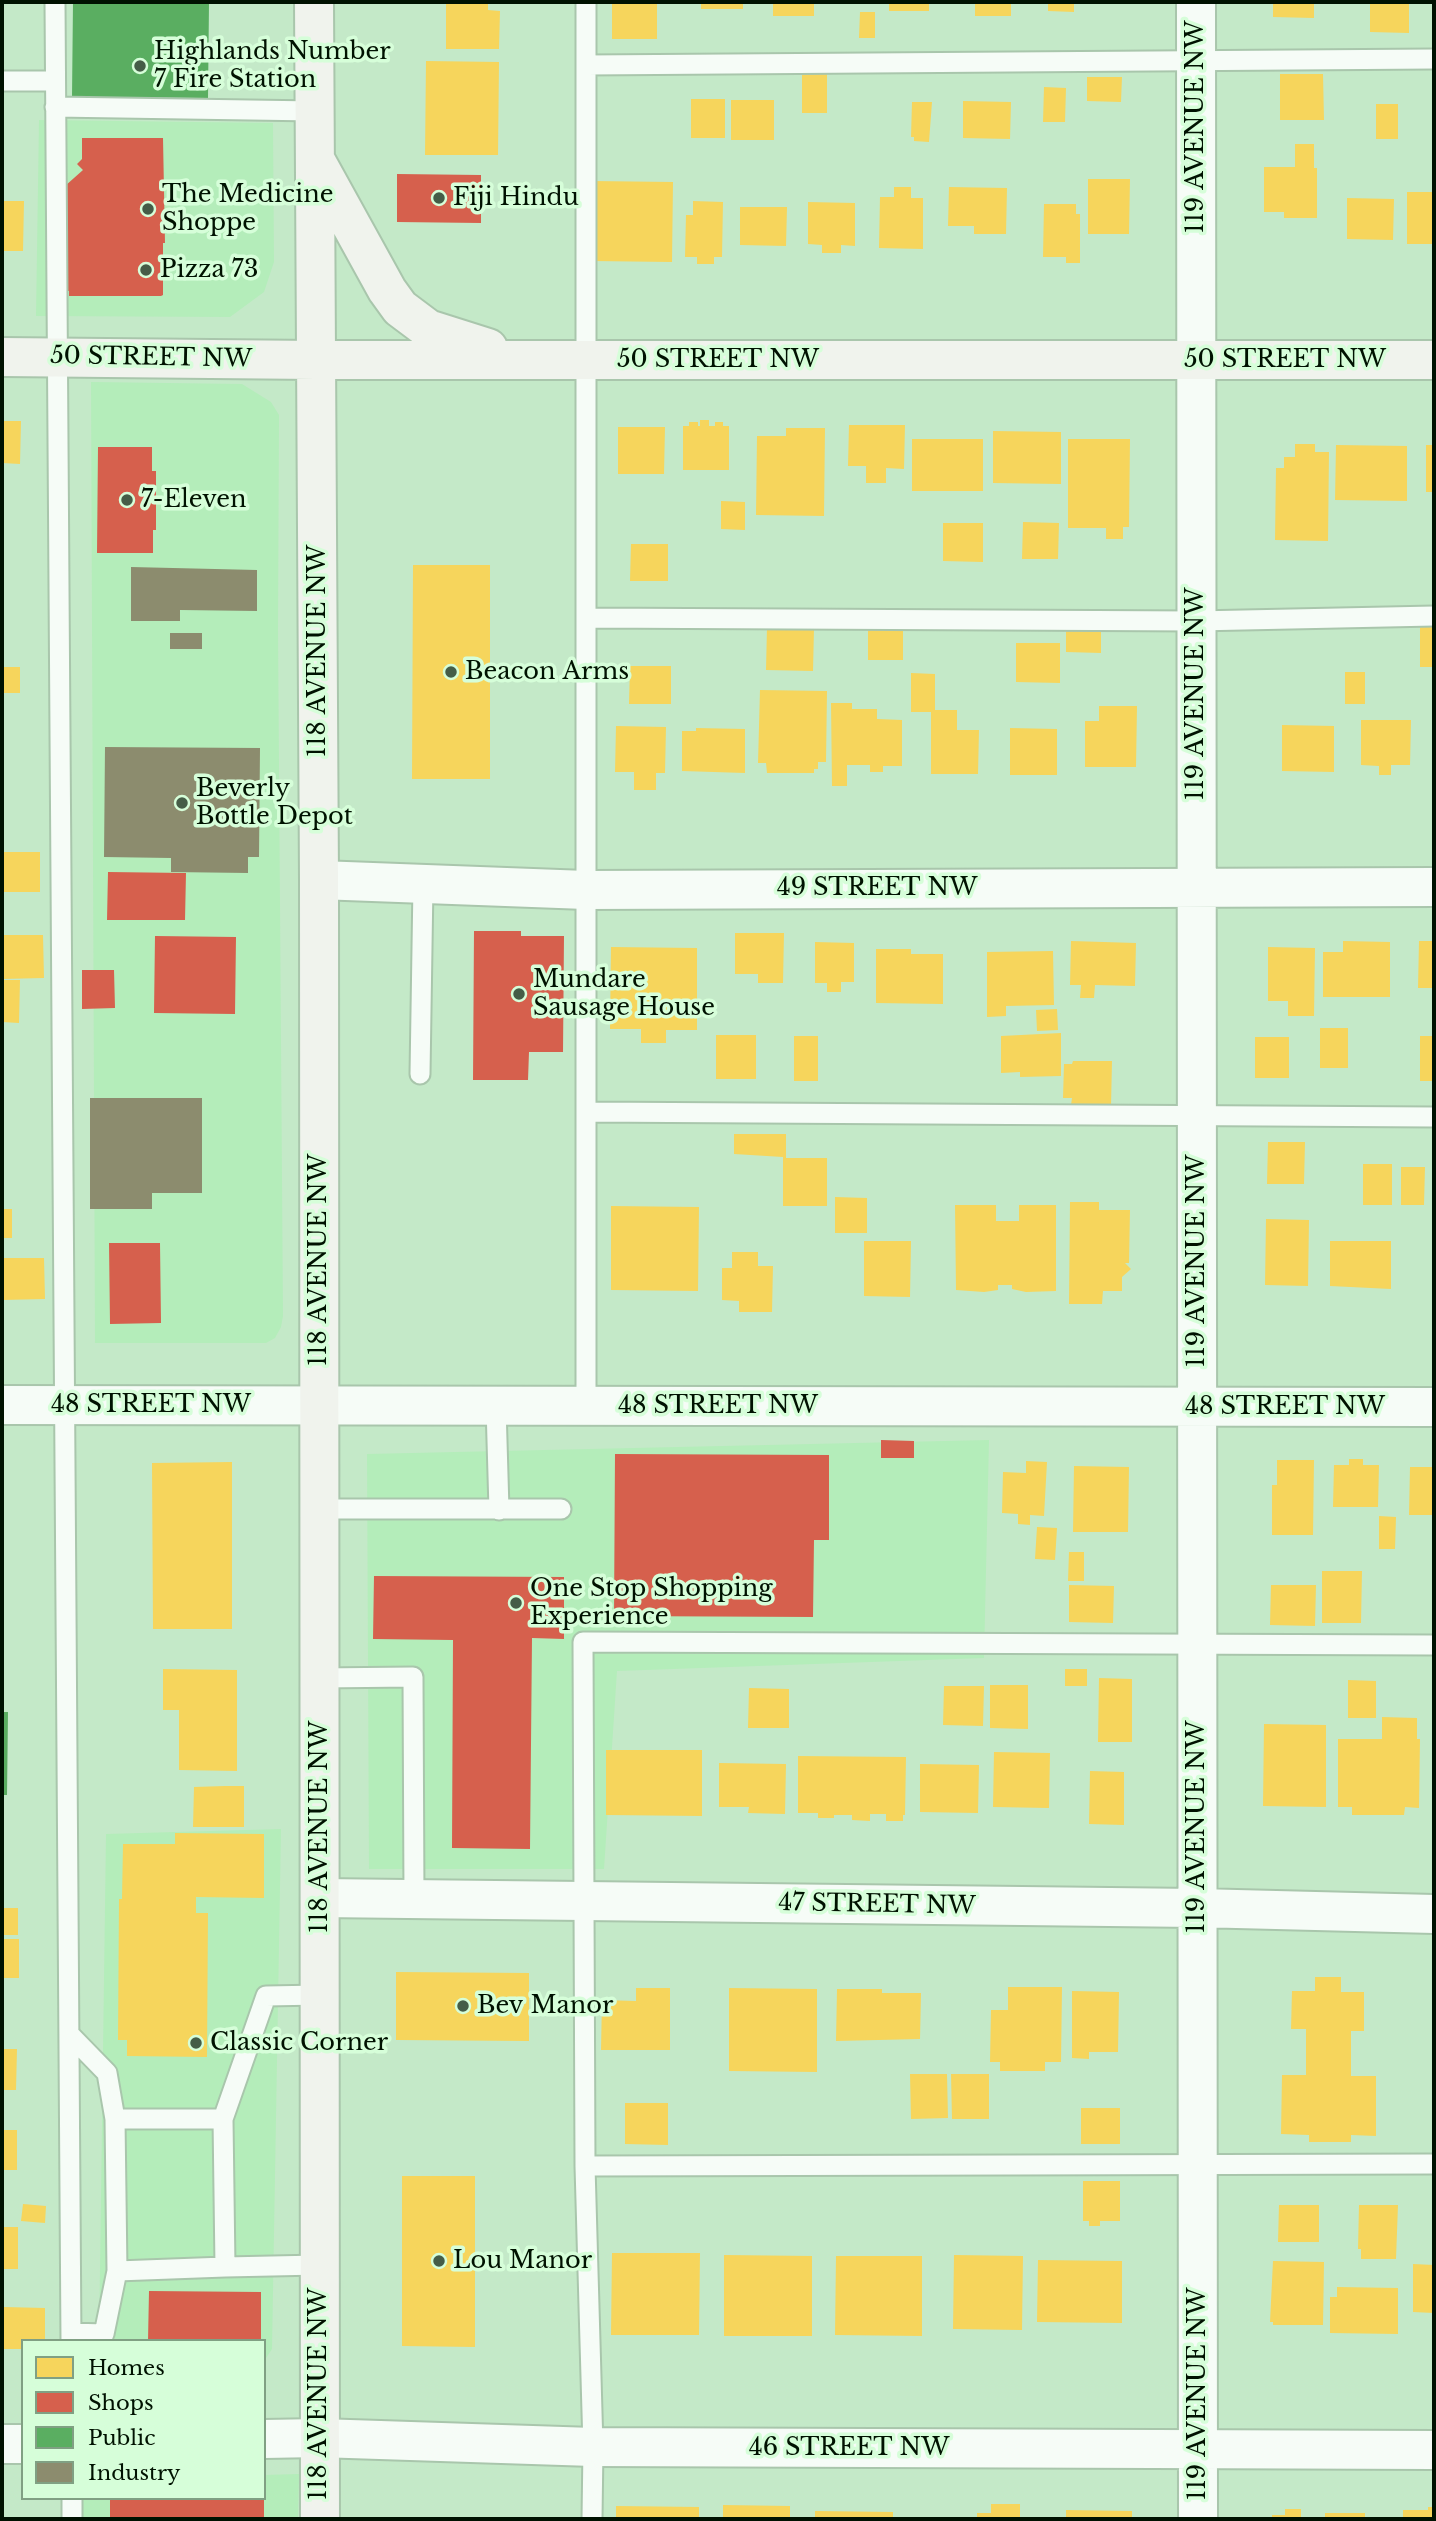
<!DOCTYPE html>
<style>
body{margin:0}
#map{position:relative;width:1436px;height:2521px;overflow:hidden;background:#c4e9c8;font-family:"Libre Baskerville",serif}
canvas{display:block}
.frame{position:absolute;inset:0;border:4px solid #001201;pointer-events:none}
.legend{position:absolute;left:21px;top:2339px;width:245px;height:161px;box-sizing:border-box;background:#d6fed9;border:2px solid #80a083;margin:0;padding:9px 12px;list-style:none;font-size:21px;color:#001201}
.legend li{display:flex;align-items:center;gap:14px;height:35px}
.legend b{width:35px;border:2px solid #80a083}
</style>
<div id="map">
<canvas width="1436" height="2521"></canvas>
<div class="frame"></div>
<ul class="legend">
<li><b style="height:19px;background:#f6d55c"></b>Homes</li>
<li><b style="height:19px;background:#d6604d"></b>Shops</li>
<li><b style="height:19px;background:#5aae61"></b>Public</li>
<li><b style="height:19px;background:#8c8c6e"></b>Industry</li>
</ul>
</div>
<script>
const g = document.querySelector('canvas').getContext('2d');
g.lineJoin = 'round';
function fill(path, color) {
  g.fillStyle = color;
  g.fill(path, 'evenodd');
}
function toPath(rows) {
  const path = new Path2D();
  for (const r of rows) {
    path.moveTo(r[0], r[1]);
    for (let i = 2; i < r.length; i += 2) path.lineTo(r[i], r[i + 1]);
  }
  return path;
}
function trace(path, color, width, dash) {
  g.strokeStyle = color;
  g.lineWidth = width;
  g.lineCap = dash ? 'butt' : 'round';
  g.setLineDash(dash || []);
  g.stroke(path);
}
function write(font, color, halo, rows, align = 'center') {
  g.font = font + ' "Libre Baskerville",serif';
  g.lineWidth = 7;
  g.setLineDash([]);
  g.textBaseline = 'middle';
  g.strokeStyle = halo;
  g.fillStyle = color;
  for (const [text, x, y, turn = 0] of rows) {
    g.save();
    g.translate(x, y);
    g.rotate((+turn || 0) * Math.PI / 180);
    g.textAlign = isNaN(turn) ? turn : align;
    if (halo) g.strokeText(text, 0, 0);
    g.fillText(text, 0, 0);
    g.restore();
  }
}
fill(toPath([
 [39,120,273,123,274,262,264,292,230,317,36,316],
 [91,382,242,384,271,402,279,415,278,629,283,1316,281,1327,275,1338,266,1343,95,1343],
 [989,1440,984,1658,617,1671,604,1869,369,1869,367,1454],
 [281,1829,272,2349,264,2361,264,2341,99,2341,106,1834],
 [299,2474,298,2519,83,2519,83,2498,264,2498,264,2475]
]), '#b4edba');
fill(toPath([
 [446,2,488,2,488,10,500,11,499,49,446,49],
 [612,2,657,2,657,39,612,39],
 [701,2,743,2,743,9,701,9],
 [773,2,814,2,814,16,773,16],
 [889,2,929,2,929,11,889,11],
 [975,2,1011,2,1011,16,975,16],
 [1048,2,1074,2,1074,12,1048,11],
 [1273,2,1314,2,1314,18,1273,17],
 [1370,2,1409,2,1409,33,1370,32],
 [860,12,875,12,875,38,859,38],
 [426,61,499,62,498,155,425,155],
 [802,71,827,71,827,113,802,113],
 [1280,74,1323,74,1324,120,1280,120],
 [1087,77,1122,77,1121,102,1087,101],
 [1044,87,1066,88,1065,122,1043,122],
 [691,99,725,99,725,138,691,138],
 [731,100,774,100,774,140,731,140],
 [963,101,1011,102,1010,139,963,138],
 [912,102,932,102,929,142,914,141,914,137,911,137],
 [1376,104,1398,104,1398,139,1376,139],
 [1295,144,1314,144,1314,168,1317,168,1317,218,1284,218,1284,212,1264,212,1264,167,1295,167],
 [1088,179,1130,179,1129,234,1088,234],
 [591,181,673,182,672,262,591,261],
 [894,187,911,187,911,198,923,198,923,249,879,248,880,197,894,197],
 [949,187,1007,188,1006,234,974,234,974,226,948,226],
 [1407,192,1434,192,1434,244,1407,244],
 [1347,198,1394,199,1393,240,1347,239],
 [2,201,24,201,23,251,2,251],
 [693,201,723,202,722,257,714,257,714,264,697,264,697,257,685,257,686,215,693,215],
 [808,202,855,203,855,246,841,245,841,253,822,253,822,245,808,244],
 [1044,204,1076,204,1076,214,1080,214,1080,263,1066,263,1066,257,1043,257],
 [740,207,787,207,786,246,740,245],
 [700,420,709,420,709,426,715,426,715,422,723,422,723,426,729,426,729,470,683,470,683,426,689,426,689,422,698,422,698,426,700,426],
 [2,421,21,421,20,464,2,463],
 [849,425,905,425,904,469,886,468,886,483,866,483,866,466,848,466],
 [618,427,665,427,664,474,618,474],
 [786,428,825,428,824,516,756,515,757,436,786,436],
 [993,431,1061,432,1061,484,993,483],
 [912,439,983,439,983,491,912,491],
 [1068,439,1130,439,1129,527,1123,527,1123,539,1106,539,1106,528,1068,528],
 [1295,444,1315,444,1315,452,1329,452,1328,541,1275,540,1276,468,1284,468,1284,457,1295,457],
 [1336,445,1407,446,1407,501,1335,500],
 [1426,445,1434,445,1434,492,1426,492],
 [721,501,745,502,745,530,721,529],
 [1023,522,1059,523,1058,559,1022,559],
 [943,523,983,523,983,562,943,561],
 [631,544,668,544,668,581,630,581],
 [413,565,490,565,490,779,412,779],
 [868,620,903,621,903,660,868,660],
 [1420,623,1434,623,1434,667,1420,667],
 [1066,624,1101,624,1101,653,1066,652],
 [767,627,814,628,813,671,766,670],
 [1016,643,1060,643,1060,683,1016,682],
 [630,666,671,666,671,704,629,704],
 [2,667,20,667,20,693,2,693],
 [1345,672,1365,672,1365,704,1345,704],
 [911,673,935,674,935,710,957,710,957,730,979,730,978,774,931,774,931,712,911,712],
 [760,690,827,691,826,762,818,762,818,769,814,769,814,773,767,773,766,763,758,763],
 [831,703,852,703,852,709,877,709,877,719,902,720,902,766,883,766,883,772,870,772,870,765,847,765,847,786,832,786],
 [1099,706,1137,706,1136,767,1085,767,1085,721,1099,721],
 [1361,720,1411,720,1410,765,1391,765,1391,775,1379,775,1379,766,1361,765],
 [1282,725,1334,726,1334,772,1282,771],
 [616,726,666,727,665,773,656,773,656,790,634,790,634,772,615,772],
 [696,728,745,729,745,773,682,771,682,731,696,731],
 [1010,728,1057,729,1057,775,1010,775],
 [2,852,40,852,40,892,2,892],
 [735,933,784,933,783,983,758,983,758,974,735,974],
 [2,935,43,935,44,978,2,979],
 [1071,941,1136,943,1135,986,1095,985,1094,998,1080,998,1081,985,1070,985],
 [1343,941,1390,942,1390,997,1323,997,1323,952,1343,952],
 [1419,941,1434,941,1434,988,1418,988],
 [815,942,854,943,854,982,841,982,841,992,827,992,827,983,815,983],
 [611,947,697,948,697,1030,666,1030,666,1043,641,1043,641,1029,610,1029],
 [1268,947,1315,948,1314,1016,1288,1016,1288,1001,1268,1001],
 [876,949,911,949,911,954,943,954,943,1004,876,1003],
 [1053,951,1054,1005,1006,1006,1006,1016,987,1017,987,952],
 [2,980,20,980,19,1023,2,1022],
 [1057,1009,1058,1030,1037,1031,1036,1010],
 [1320,1028,1348,1028,1348,1068,1320,1068],
 [1061,1033,1061,1076,1020,1077,1020,1072,1001,1073,1001,1036],
 [716,1035,756,1035,756,1079,716,1079],
 [794,1036,818,1036,818,1081,794,1081],
 [1420,1036,1434,1036,1434,1081,1420,1081],
 [1255,1037,1289,1037,1289,1078,1255,1078],
 [1073,1061,1112,1061,1111,1106,1071,1105,1072,1098,1063,1098,1064,1064,1072,1064],
 [734,1134,786,1134,786,1158,827,1158,827,1206,783,1206,783,1157,734,1154],
 [1268,1142,1305,1142,1304,1184,1267,1184],
 [1363,1164,1392,1164,1392,1205,1363,1205],
 [1401,1167,1425,1167,1424,1205,1401,1205],
 [835,1197,867,1198,867,1233,835,1233],
 [1070,1202,1099,1202,1099,1210,1130,1210,1129,1263,1125,1263,1131,1269,1122,1277,1122,1291,1103,1291,1102,1304,1069,1304],
 [955,1205,996,1205,996,1221,1019,1221,1019,1205,1056,1205,1056,1291,1026,1292,1012,1289,1012,1285,998,1285,998,1290,984,1292,956,1290],
 [611,1206,699,1207,698,1291,611,1290],
 [2,1209,12,1209,12,1238,2,1238],
 [1266,1219,1309,1220,1308,1286,1265,1285],
 [864,1241,911,1241,910,1297,864,1296],
 [1330,1241,1391,1241,1391,1289,1330,1286],
 [732,1252,758,1252,758,1266,773,1266,772,1312,739,1312,739,1301,722,1300,722,1268,732,1268],
 [2,1258,44,1258,45,1299,2,1300],
 [1349,1459,1363,1459,1363,1465,1379,1465,1378,1507,1333,1507,1334,1465,1349,1465],
 [1277,1460,1314,1460,1313,1535,1272,1535,1272,1485,1277,1485],
 [1026,1461,1047,1462,1044,1516,1030,1515,1030,1525,1018,1524,1018,1514,1002,1513,1003,1472,1026,1473],
 [232,1462,232,1629,153,1629,152,1463],
 [1074,1466,1129,1467,1128,1532,1073,1532],
 [1410,1467,1434,1467,1434,1515,1409,1515],
 [1379,1516,1396,1517,1395,1549,1379,1549],
 [1037,1527,1057,1528,1055,1560,1035,1559],
 [1069,1552,1084,1552,1084,1581,1068,1581],
 [1322,1571,1362,1571,1361,1623,1322,1623],
 [1069,1585,1114,1586,1113,1623,1069,1622],
 [1271,1585,1316,1585,1315,1626,1270,1625],
 [163,1669,237,1670,237,1771,179,1770,179,1710,163,1710],
 [1065,1669,1087,1669,1087,1686,1065,1686],
 [1099,1678,1132,1679,1132,1742,1098,1742],
 [1348,1680,1376,1681,1376,1718,1348,1718],
 [990,1685,1028,1685,1028,1729,990,1728],
 [944,1686,984,1686,983,1726,943,1725],
 [749,1688,789,1689,789,1728,748,1728],
 [1382,1717,1417,1718,1417,1739,1420,1739,1419,1808,1405,1807,1404,1815,1352,1815,1352,1807,1338,1807,1338,1739,1382,1739],
 [1264,1724,1326,1725,1326,1807,1263,1806],
 [606,1750,702,1750,702,1816,606,1815],
 [994,1752,1050,1753,1049,1808,993,1807],
 [798,1756,906,1757,905,1815,903,1815,903,1821,886,1821,886,1814,870,1814,870,1821,852,1820,852,1815,834,1815,834,1818,818,1818,818,1813,798,1813],
 [719,1763,786,1764,785,1814,748,1813,749,1807,719,1807],
 [920,1764,979,1765,978,1813,920,1812],
 [1090,1771,1124,1772,1124,1825,1089,1824],
 [225,1786,244,1786,244,1827,193,1827,194,1787],
 [175,1833,264,1834,264,1898,196,1897,196,1913,208,1913,207,2057,127,2056,127,2040,118,2040,119,1899,122,1899,123,1844,175,1844],
 [2,1908,18,1908,18,1935,2,1935],
 [2,1939,19,1939,19,1978,2,1978],
 [396,1972,529,1973,529,2041,396,2040],
 [1315,1977,1341,1977,1341,1992,1364,1992,1364,2031,1351,2031,1351,2076,1376,2076,1376,2136,1351,2135,1351,2142,1309,2142,1309,2135,1281,2134,1282,2075,1306,2075,1306,2029,1291,2029,1292,1991,1315,1991],
 [1008,1987,1062,1987,1061,2062,1045,2062,1045,2071,1000,2071,1000,2062,990,2062,991,2010,1008,2010],
 [636,1988,670,1988,670,2050,601,2050,602,2000,636,2001],
 [729,1988,817,1989,817,2072,729,2071],
 [837,1989,882,1989,882,1993,921,1993,920,2039,836,2041],
 [1072,1991,1119,1992,1118,2052,1089,2052,1089,2059,1072,2058],
 [2,2049,17,2049,16,2090,2,2090],
 [910,2074,947,2074,948,2118,911,2119],
 [951,2074,989,2074,989,2119,952,2119],
 [625,2103,668,2103,668,2145,625,2144],
 [1081,2108,1120,2108,1120,2144,1081,2144],
 [2,2130,17,2130,17,2170,2,2170],
 [402,2176,475,2176,475,2347,402,2346],
 [1083,2181,1120,2181,1120,2221,1100,2221,1100,2226,1089,2226,1089,2221,1083,2221],
 [23,2204,46,2206,45,2223,21,2221],
 [1279,2205,1319,2205,1319,2242,1278,2242],
 [1359,2205,1398,2205,1396,2259,1361,2259,1361,2249,1358,2249],
 [2,2227,18,2227,18,2269,2,2269],
 [612,2253,700,2253,699,2335,611,2335],
 [724,2255,812,2256,812,2336,724,2336],
 [954,2255,1023,2256,1022,2330,953,2329],
 [836,2256,922,2256,922,2336,835,2335],
 [1038,2260,1122,2261,1122,2323,1037,2322],
 [1273,2261,1324,2262,1323,2325,1273,2325,1273,2322,1270,2322],
 [1413,2264,1434,2265,1434,2313,1413,2312],
 [1337,2287,1398,2288,1398,2334,1330,2333,1330,2297,1337,2297],
 [4,2307,45,2308,45,2341,23,2341,23,2349,3,2349],
 [991,2504,1020,2504,1020,2519,977,2519,977,2513,991,2513],
 [723,2505,790,2506,790,2519,723,2519],
 [616,2506,699,2507,699,2519,616,2519],
 [1428,2507,1434,2507,1434,2519,1403,2519,1403,2510,1428,2510],
 [1285,2509,1301,2509,1301,2517,1318,2517,1318,2519,1272,2519,1272,2515,1285,2515],
 [1066,2510,1132,2511,1132,2519,1066,2519],
 [815,2511,893,2512,893,2519,815,2519],
 [1325,2513,1365,2513,1365,2519,1325,2519]
]), '#f6d55c');
fill(toPath([
 [82,138,163,138,165,243,163,243,163,295,161,296,69,296,69,291,63,291,65,186,83,170,77,164,82,159],
 [397,174,481,175,481,223,397,222],
 [98,447,152,447,152,471,156,471,156,530,153,530,153,553,97,553],
 [108,872,186,873,185,920,107,920],
 [474,931,521,931,521,936,564,936,563,1052,529,1052,528,1080,473,1080],
 [155,936,236,937,235,1014,154,1013],
 [82,970,114,970,115,1008,82,1009],
 [109,1243,160,1243,161,1323,110,1324],
 [881,1440,914,1441,914,1458,881,1458],
 [615,1454,829,1455,829,1540,814,1540,813,1617,614,1616],
 [374,1576,564,1577,564,1639,532,1638,530,1849,452,1848,453,1640,373,1639],
 [149,2291,261,2292,261,2341,148,2341],
 [110,2498,264,2498,264,2519,110,2519]
]), '#d6604d');
fill(toPath([
 [73,2,209,2,208,98,72,97],
 [2,1712,8,1712,7,1795,2,1795]
]), '#5aae61');
fill(toPath([
 [131,567,257,570,257,611,180,610,180,621,131,621],
 [170,633,202,633,202,649,170,649],
 [105,747,260,748,259,857,248,857,248,873,171,872,171,858,104,857],
 [90,1098,202,1098,202,1193,152,1193,152,1209,90,1209]
]), '#8c8c6e');
const service = toPath([
 [55,2,71,2341],
 [586,2,586,1406],
 [586,65,1434,59],
 [2,81,55,81],
 [55,107,315,111],
 [586,618,1196,621,1434,616],
 [420,1074,423,884],
 [586,1112,1434,1117],
 [496,1406,499,1510],
 [319,1509,561,1509],
 [319,1678,413,1677,414,1900],
 [70,2035,107,2073,115,2119],
 [223,2119,266,1996,320,1995],
 [585,2166,1434,2164],
 [225,2267,319,2265],
 [71,2333,104,2334,117,2271,115,2119,223,2119,225,2267,117,2271],
 [72,2519,72,2498],
 [592,2519,593,2447,585,2166,583,1642,1434,1645]
]);
const minor = toPath([
 [1196,2,1198,2519],
 [319,880,586,890,1434,887],
 [2,1405,1434,1407],
 [320,1898,1197,1908,1434,1914],
 [264,2439,319,2438,593,2447,1434,2450],
 [2,2444,23,2444]
]);
const secondary = toPath([
 [314,2,319,880,320,2519],
 [317,163,387,290,400,308,428,329,488,348],
 [2,357,316,360,1434,360]
]);
trace(service, '#a9c6ac', 23);
trace(minor, '#a9c6ac', 42);
trace(secondary, '#a9c6ac', 42);
trace(service, '#f6fcf7', 19);
trace(minor, '#f6fcf7', 38);
trace(secondary, '#f0f3ed', 38);
for (const [x, y, r, color] of [
 [140,66,7,"#455d47"],
 [439,198,7,"#455d47"],
 [148,209,7,"#455d47"],
 [146,270,7,"#455d47"],
 [127,500,7,"#455d47"],
 [451,672,7,"#455d47"],
 [182,803,7,"#455d47"],
 [519,994,7,"#455d47"],
 [516,1603,7,"#455d47"],
 [463,2006,7,"#455d47"],
 [196,2043,7,"#455d47"],
 [439,2261,7,"#455d47"]
]) {
  const dot = new Path2D();
  dot.arc(x, y, r, 0, 2 * Math.PI);
  g.fillStyle = color;
  g.fill(dot);
  trace(dot, '#d6fed9', 2.5);
}
write('24px', '#001201', '#d6fed9', [
 ["Highlands Number",154,52],
 ["7 Fire Station",154,80],
 ["The Medicine",162,195],
 ["Shoppe",162,223],
 ["Fiji Hindu",453,198],
 ["Pizza 73",160,270],
 ["7-Eleven",141,500],
 ["Beacon Arms",465,672],
 ["Beverly",196,789],
 ["Bottle Depot",196,817],
 ["Mundare",533,980],
 ["Sausage House",533,1008],
 ["One Stop Shopping",530,1589],
 ["Experience",530,1617],
 ["Bev Manor",477,2006],
 ["Classic Corner",210,2043],
 ["Lou Manor",453,2261]
], 'left');
write('24px', '#001201', '#d6fed9', [
 ["119 AVENUE NW",1196,127,-90],
 ["50 STREET NW",151,358,1],
 ["50 STREET NW",718,360],
 ["50 STREET NW",1285,360],
 ["118 AVENUE NW",318,651,-90],
 ["119 AVENUE NW",1196,694,-90],
 ["49 STREET NW",877,888],
 ["118 AVENUE NW",319,1260,-90],
 ["119 AVENUE NW",1197,1261,-90],
 ["48 STREET NW",151,1405],
 ["48 STREET NW",718,1406],
 ["48 STREET NW",1285,1407],
 ["118 AVENUE NW",320,1827,-90],
 ["119 AVENUE NW",1197,1827,-90],
 ["47 STREET NW",877,1905,1],
 ["118 AVENUE NW",319,2394,-90],
 ["119 AVENUE NW",1198,2394,-90],
 ["46 STREET NW",849,2448]
]);
</script>
